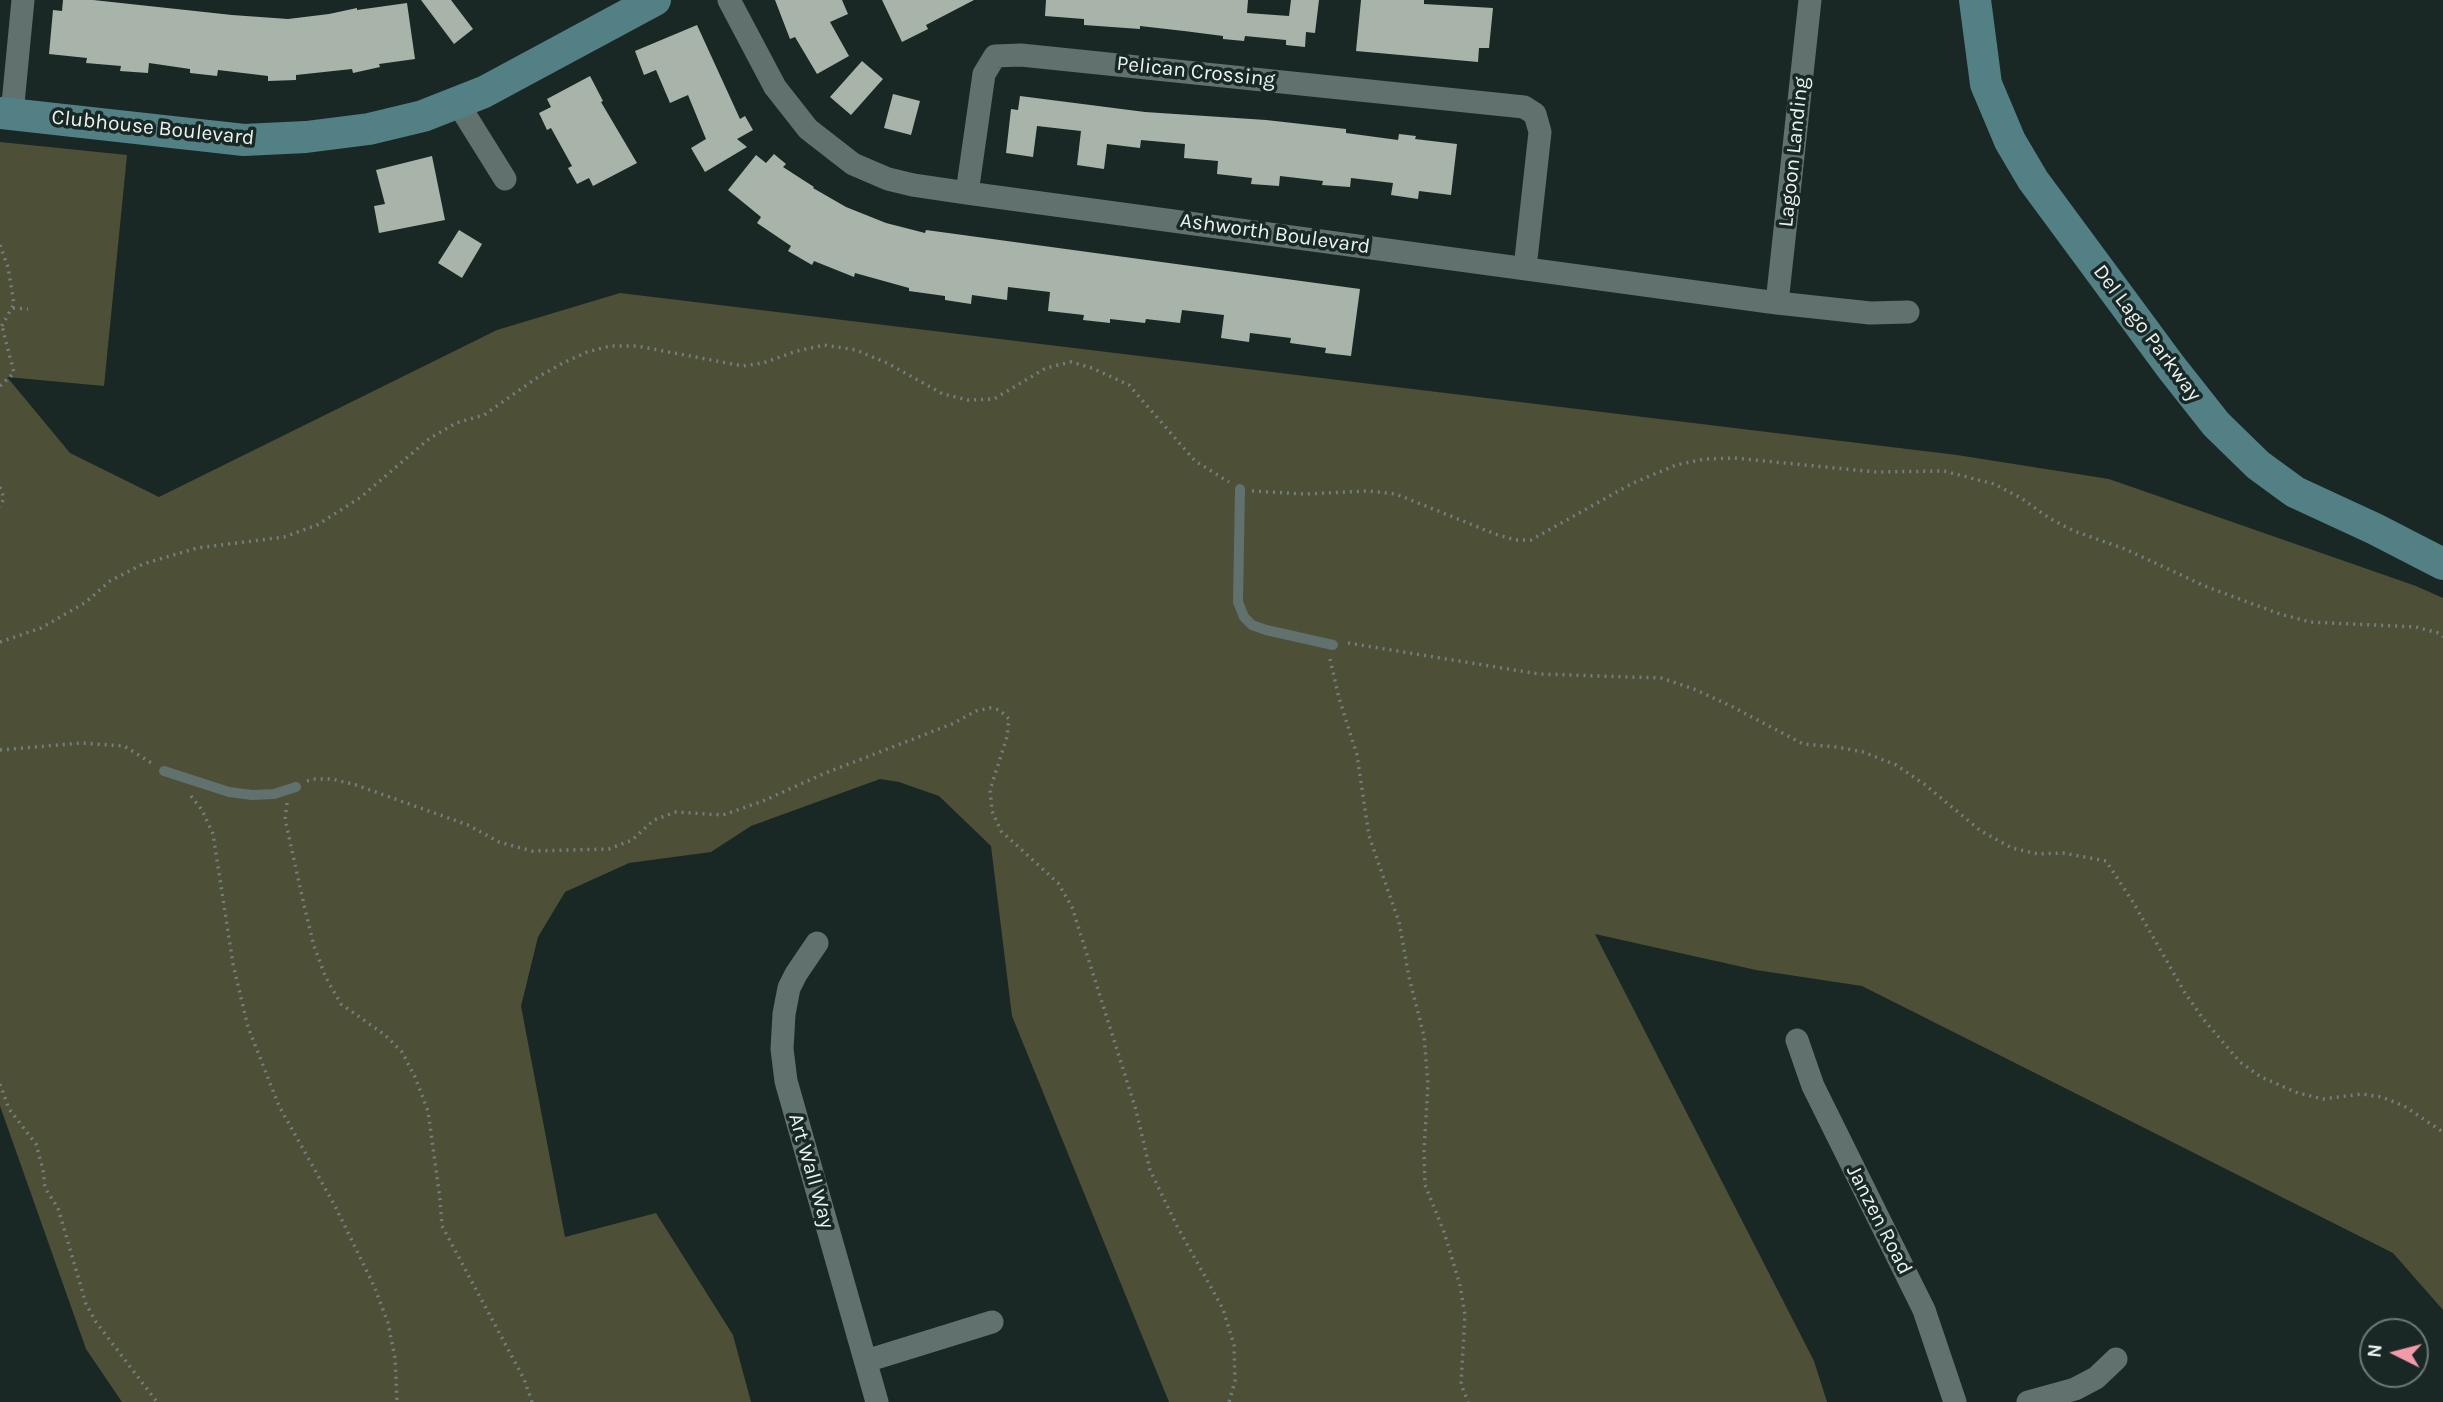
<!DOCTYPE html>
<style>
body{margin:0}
#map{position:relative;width:2443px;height:1402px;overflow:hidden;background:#1a2825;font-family:Karla,sans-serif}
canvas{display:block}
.north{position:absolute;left:2359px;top:1318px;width:70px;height:70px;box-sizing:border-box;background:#1a2825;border:2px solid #6d7976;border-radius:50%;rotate:276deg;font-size:19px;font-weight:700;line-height:28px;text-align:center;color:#e9f2f0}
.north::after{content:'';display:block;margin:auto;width:24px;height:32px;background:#f39aa9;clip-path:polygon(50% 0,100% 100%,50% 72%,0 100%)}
</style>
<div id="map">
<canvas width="2443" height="1402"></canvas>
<div class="north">N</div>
</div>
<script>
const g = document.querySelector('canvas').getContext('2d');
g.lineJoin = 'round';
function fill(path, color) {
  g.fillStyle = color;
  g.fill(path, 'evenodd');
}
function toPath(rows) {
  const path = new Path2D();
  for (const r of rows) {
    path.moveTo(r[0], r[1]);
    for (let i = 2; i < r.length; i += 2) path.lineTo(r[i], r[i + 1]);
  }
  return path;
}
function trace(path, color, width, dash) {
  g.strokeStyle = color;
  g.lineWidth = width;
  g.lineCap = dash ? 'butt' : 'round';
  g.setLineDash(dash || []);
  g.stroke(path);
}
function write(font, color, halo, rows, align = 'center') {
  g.font = font + ' Karla,sans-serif';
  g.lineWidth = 7;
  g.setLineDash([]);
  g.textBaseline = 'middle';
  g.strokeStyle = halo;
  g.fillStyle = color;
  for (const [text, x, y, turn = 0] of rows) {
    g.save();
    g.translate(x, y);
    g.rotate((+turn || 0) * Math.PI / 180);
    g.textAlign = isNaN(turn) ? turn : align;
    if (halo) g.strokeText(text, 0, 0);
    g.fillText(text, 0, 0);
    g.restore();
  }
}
fill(toPath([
 [0,142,127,155,104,386,7,377,70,453,159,497,497,330,620,293,1957,455,2109,479,2416,586,2443,598,2443,1310,2393,1253,1862,986,1756,970,1595,934,1814,1361,1827,1402,1169,1402,1012,1016,991,846,939,796,899,782,880,779,751,826,711,852,629,863,565,892,538,937,521,1006,565,1237,656,1213,733,1335,751,1402,122,1402,86,1349,0,1106]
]), '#4d4f37');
fill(toPath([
 [63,0,93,0,232,15,288,19,329,14,357,8,357,10,407,3,415,59,379,64,380,67,353,73,352,69,296,75,296,80,268,81,268,76,218,70,217,76,190,73,190,69,149,63,148,73,120,71,121,66,86,63,87,58,49,54,53,10,62,11],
 [421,0,451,0,473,29,454,44],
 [775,0,842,0,848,14,830,22,849,56,817,74,795,37,790,39],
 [882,0,974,0,926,25,928,29,902,42],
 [1046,0,1248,0,1247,13,1289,16,1291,0,1319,0,1315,33,1306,32,1305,47,1286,45,1286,40,1245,36,1244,41,1223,39,1223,36,1184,31,1140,26,1140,29,1084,25,1084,19,1045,16],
 [1361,0,1424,0,1424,4,1493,8,1489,48,1479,48,1478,62,1356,51],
 [697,25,740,119,745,116,753,130,737,139,747,147,705,172,691,148,706,139,688,95,670,103,656,70,644,75,635,51],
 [862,61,883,79,851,115,830,97],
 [590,76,603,101,601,102,637,163,593,186,589,178,577,184,568,168,572,166,551,128,547,130,539,113,551,107,547,99],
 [893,94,920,101,911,135,884,128],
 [1020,96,1145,112,1266,120,1346,129,1346,133,1398,140,1399,134,1416,136,1415,139,1457,144,1451,195,1419,191,1418,199,1391,195,1393,183,1351,178,1350,187,1322,185,1323,181,1280,176,1279,186,1251,184,1252,178,1217,174,1218,161,1184,158,1185,144,1141,140,1140,148,1107,144,1104,169,1077,165,1081,131,1037,126,1033,157,1006,153,1011,109,1018,110],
 [774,154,786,164,783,167,814,187,813,188,846,207,886,223,925,233,926,230,1360,289,1351,356,1325,353,1326,348,1290,343,1291,338,1250,333,1249,342,1221,338,1224,315,1182,310,1180,323,1146,319,1145,323,1110,319,1110,323,1083,320,1084,315,1048,311,1050,292,1008,287,1007,300,972,295,971,304,945,300,945,296,909,291,909,288,855,273,854,277,814,261,812,265,788,251,791,246,757,223,761,217,728,190,756,155,766,163],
 [432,156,445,220,379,233,374,206,385,204,376,170],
 [459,230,482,244,462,278,438,263]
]), '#a8b4a9');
trace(toPath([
 [0,245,8,267,14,304,0,329],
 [13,308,28,309],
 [0,386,14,373,2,326],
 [0,487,4,498,0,507],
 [1252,491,1305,494,1368,491,1396,494,1495,534,1515,540,1531,540,1631,484,1676,465,1705,459,1734,458,1876,472,1944,471,1994,484,2021,498,2049,518,2074,531,2125,549,2207,587,2280,614,2310,622,2416,627,2438,633,2443,637],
 [0,642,41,628,86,602,110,581,143,564,197,548,284,537,317,525,361,497,430,438,456,423,484,415,538,377,563,363,587,352,610,346,637,346,743,366,763,363,797,351,824,345,856,350,887,363,943,394,968,400,994,399,1046,368,1071,362,1092,368,1129,385,1195,461,1229,482],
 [1348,643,1539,674,1661,678,1694,689,1733,707,1803,744,1837,747,1863,752,1896,765,1924,784,1981,831,2012,848,2038,854,2063,853,2106,861,2133,902,2185,993,2204,1020,2240,1062,2261,1077,2298,1093,2323,1099,2362,1094,2382,1097,2404,1106,2443,1132],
 [1330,659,1339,698,1357,755,1369,836,1399,922,1409,977,1424,1036,1428,1084,1424,1152,1425,1185,1444,1232,1460,1285,1465,1315,1461,1384,1468,1402],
 [0,750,81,743,124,746,153,764],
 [307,781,313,779,332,779,356,785,468,825,499,842,532,851,609,849,632,840,654,820,676,812,723,815,763,801,823,774,952,724,976,711,990,708,1000,710,1009,719,1007,737,990,790,992,811,1001,831,1058,883,1072,907,1136,1110,1150,1170,1177,1226,1223,1309,1234,1345,1235,1381,1229,1402],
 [191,796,202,810,213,834,233,964,248,1027,279,1106,335,1206,374,1286,388,1323,395,1358,397,1402],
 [287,803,285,819,304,905,314,946,326,978,341,1004,385,1035,402,1052,415,1077,428,1111,440,1199,442,1226,524,1379,532,1402],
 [0,1084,9,1109,36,1144,43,1170,45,1188,58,1208,86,1304,96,1322,157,1402]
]), '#747f7d', 3.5, [2, 5]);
trace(toPath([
 [1240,489,1238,602,1244,617,1252,625,1266,630,1333,645],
 [164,771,229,792,252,795,274,794,296,787]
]), '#61716e', 10);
trace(toPath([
 [729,0,775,87,808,129,853,164,888,179,913,185,967,193,1777,303,1870,313,1908,312],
 [457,102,505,179],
 [12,114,23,0],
 [967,193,984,74,995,56,1021,55,1524,107,1535,114,1540,132,1525,268],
 [1777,303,1810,0],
 [817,943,796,974,789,988,784,1014,782,1049,786,1081,877,1402],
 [1797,1040,1813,1086,1924,1310,1955,1402],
 [866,1361,992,1322],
 [2028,1402,2075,1389,2096,1378,2116,1359]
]), '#61716e', 23);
trace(toPath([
 [1975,0,1986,84,2010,141,2033,180,2171,367,2216,424,2258,465,2295,492,2375,529,2443,564],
 [0,113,244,140,306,137,369,129,423,116,484,92,655,0]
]), '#538085', 32);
write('21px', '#e9f2f0', '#1a2825', [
 ["Pelican Crossing",1196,72,6],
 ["Clubhouse Boulevard",153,128,6],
 ["Lagoon Landing",1794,152,-84],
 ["Ashworth Boulevard",1275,234,8],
 ["Del Lago Parkway",2147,333,53],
 ["Art Wall Way",811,1171,74],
 ["Janzen Road",1879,1220,63]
]);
</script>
